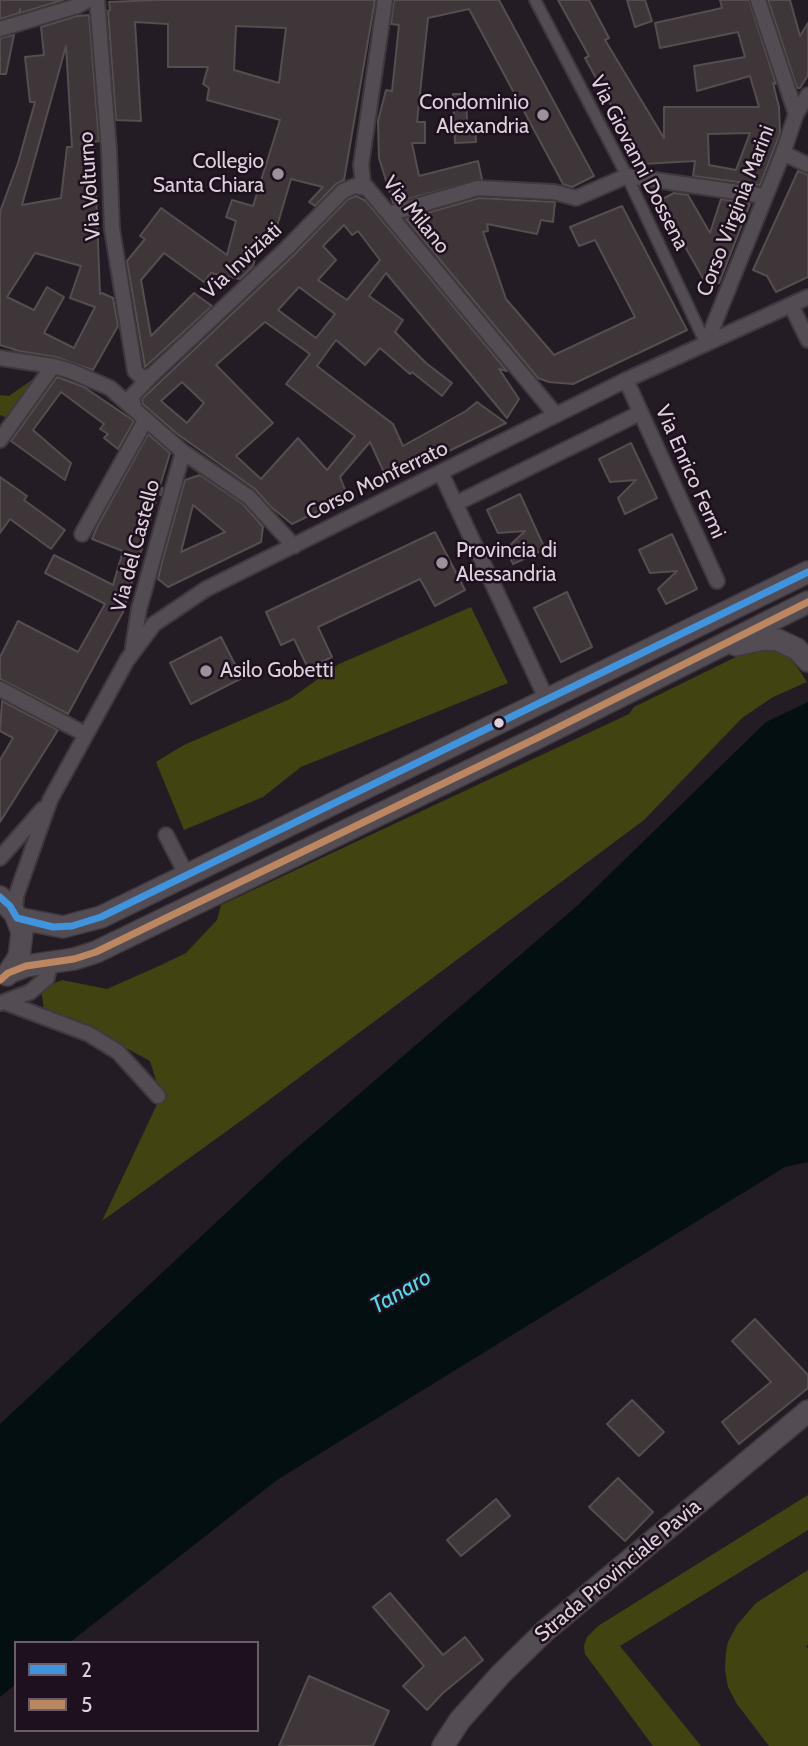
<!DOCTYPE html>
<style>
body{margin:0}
#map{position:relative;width:808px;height:1746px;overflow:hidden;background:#241c24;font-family:Cabin,sans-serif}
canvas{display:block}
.legend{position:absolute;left:14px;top:1641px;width:245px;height:91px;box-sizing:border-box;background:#1e101e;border:2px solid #6a5e6a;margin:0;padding:9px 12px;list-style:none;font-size:21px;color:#ddd2dc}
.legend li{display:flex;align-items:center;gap:14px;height:35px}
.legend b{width:35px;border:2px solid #6a5e6a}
</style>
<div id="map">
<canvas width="808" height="1746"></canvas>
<ul class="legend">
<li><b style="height:9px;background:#4094de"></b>2</li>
<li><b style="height:9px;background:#bb8660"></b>5</li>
</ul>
</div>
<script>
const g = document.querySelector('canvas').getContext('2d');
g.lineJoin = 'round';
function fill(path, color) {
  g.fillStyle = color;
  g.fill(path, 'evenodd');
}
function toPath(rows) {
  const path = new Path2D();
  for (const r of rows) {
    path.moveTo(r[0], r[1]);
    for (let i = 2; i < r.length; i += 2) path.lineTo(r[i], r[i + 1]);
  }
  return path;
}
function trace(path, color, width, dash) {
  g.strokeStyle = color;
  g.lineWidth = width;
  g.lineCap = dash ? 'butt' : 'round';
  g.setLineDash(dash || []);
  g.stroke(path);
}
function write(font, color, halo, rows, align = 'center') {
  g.font = font + ' Cabin,sans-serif';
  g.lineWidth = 5;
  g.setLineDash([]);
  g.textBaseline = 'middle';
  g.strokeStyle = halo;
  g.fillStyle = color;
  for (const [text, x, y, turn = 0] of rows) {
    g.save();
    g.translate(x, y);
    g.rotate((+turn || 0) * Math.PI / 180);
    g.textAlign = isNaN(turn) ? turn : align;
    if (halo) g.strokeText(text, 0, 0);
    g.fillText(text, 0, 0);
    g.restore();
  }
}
fill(toPath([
 [42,373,7,418,0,415,0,395,9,396],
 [471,607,508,683,301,767,263,797,184,830,156,762,184,745,290,699,339,664],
 [773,645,793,661,807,682,773,697,742,718,644,820,249,1115,102,1221,161,1096,150,1061,104,1036,44,1010,41,989,62,980,107,989,159,966,186,953,217,920,221,905,629,714,634,707,746,652],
 [808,1495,808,1530,620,1646,701,1746,653,1746,585,1654,584,1646,587,1637,598,1626],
 [808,1570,808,1645,806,1646,808,1649,808,1746,769,1746,737,1704,728,1687,725,1669,726,1652,728,1642,737,1625,756,1603]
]), '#414411');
fill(toPath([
 [808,702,808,1162,785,1167,277,1480,69,1643,16,1643,16,1684,0,1697,0,1424,285,1158,578,905,766,722]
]), '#040f12');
const building = toPath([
 [0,0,63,0,20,13,20,9,19,13,0,19,0,0],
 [156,0,375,0,344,180,336,184,315,206,309,202,323,187,291,179,272,243,260,240,253,266,240,279,211,273,204,282,164,253,141,280,151,336,194,293,212,306,145,367,127,261,145,239,140,236,161,208,227,255,236,221,226,217,232,200,253,206,280,120,207,100,209,88,203,84,208,67,168,67,168,24,135,22,141,121,116,120,108,11,110,10,109,2,156,0],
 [236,26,286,28,279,83,234,70,236,26],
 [394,0,499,0,594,176,572,187,563,184,469,9,428,18,417,122,425,122,425,143,412,143,419,176,478,161,482,179,393,203,379,158,378,121,386,90,392,91,399,25,391,24,394,0],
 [558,0,589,0,609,38,605,40,664,138,664,107,759,107,750,76,697,91,694,66,745,57,738,32,660,48,655,23,722,8,720,0,749,0,776,84,773,83,779,107,780,133,760,185,693,176,695,161,643,164,585,58,589,56,558,0],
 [750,133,736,170,709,165,708,134,750,133],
 [627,0,645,0,652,21,635,27,627,0],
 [768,0,790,0,800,36,808,23,808,75,800,88,797,88,768,0],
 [89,15,99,141,94,142,100,294,102,293,113,298,118,326,93,370,56,357,19,351,0,345,0,212,18,163,35,102,30,102,25,57,44,55,41,27,77,16,89,15],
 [66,46,72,147,67,147,61,198,22,205,66,46],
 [35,253,81,266,70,298,95,307,74,348,44,333,64,297,47,287,34,310,7,297,35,253],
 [14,35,6,74,0,74,0,38,14,35],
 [453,94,466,94,467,123,475,122,476,142,455,143,453,94],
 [798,171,808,175,808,277,776,292,767,276,753,270,798,171],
 [674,193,688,195,710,233,721,199,750,204,719,283,704,280,659,201,674,193],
 [356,196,366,201,507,371,499,369,519,399,507,418,386,273,369,296,403,320,395,332,426,363,452,383,442,396,412,372,410,374,380,348,365,365,336,340,317,366,393,424,403,446,466,411,477,402,506,423,388,481,370,442,340,477,348,497,292,524,271,507,255,489,176,433,143,404,142,399,294,255,348,199,356,196],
 [344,225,352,235,358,231,380,260,347,300,318,280,336,260,323,246,344,225],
 [299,287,335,314,316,338,278,310,299,287],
 [265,322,310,354,286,384,355,436,327,470,298,438,261,479,236,456,273,423,216,365,265,322],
 [182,382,204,403,187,423,161,401,182,382],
 [479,198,555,202,553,222,541,220,537,234,487,224,488,231,483,232,506,299,554,355,635,317,595,240,579,246,570,227,622,206,687,330,573,384,549,382,538,378,406,219,479,198],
 [57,377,84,387,134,421,118,449,104,438,108,434,100,429,104,424,61,392,33,430,71,463,65,480,11,441,57,377],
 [148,434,170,453,159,489,163,488,161,495,158,494,123,612,68,714,0,679,0,657,18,621,78,652,105,604,45,573,54,555,113,585,123,551,92,539,98,525,148,434],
 [631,443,657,498,625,514,618,498,636,480,610,482,599,459,631,443],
 [200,475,243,504,263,527,261,542,168,587,158,579,162,562,185,480,200,475],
 [193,505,225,532,181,552,193,505],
 [0,477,27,496,24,500,65,530,51,549,10,519,0,533,0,477],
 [520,494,545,549,513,564,506,549,525,531,498,533,487,510,520,494],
 [435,532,465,590,435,606,420,579,318,627,332,657,308,668,294,639,281,645,266,612,435,532],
 [672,534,697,589,666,604,658,589,677,571,650,573,639,550,672,534],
 [567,592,592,647,561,662,534,608,567,592],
 [221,637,242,678,191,704,170,663,221,637],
 [2,701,58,730,0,822,0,760,13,738,0,731,2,701],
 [755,1319,808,1375,808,1388,739,1444,722,1422,771,1382,732,1341,755,1319],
 [632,1400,664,1432,639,1456,607,1424,632,1400],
 [618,1478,653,1512,625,1541,589,1507,618,1478],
 [496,1499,510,1516,461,1556,447,1540,496,1499],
 [390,1593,443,1655,465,1637,483,1660,443,1693,427,1710,403,1686,424,1666,373,1607,390,1593],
 [309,1676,389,1711,373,1746,279,1746,309,1676]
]);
fill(building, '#3e3639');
trace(building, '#554d4e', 2);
const pedestrian = toPath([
 [535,0,627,176,706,344]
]);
const minor = toPath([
 [97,0,109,150,112,229,135,371,142,378,151,376],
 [385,0,361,165,363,183,556,415],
 [758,0,796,114],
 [0,29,77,6,88,0],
 [783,153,808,165],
 [389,214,478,188,554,192,576,198,627,176,765,196],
 [791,305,808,340],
 [706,344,783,153,796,114,808,95],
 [0,358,53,366,71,371,110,388,183,452,249,497,294,546],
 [626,380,717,581],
 [134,408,132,396,151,376,287,248,343,191,355,186,365,188],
 [0,440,53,366],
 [441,473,546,698],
 [455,504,640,413],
 [82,534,146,419],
 [133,647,139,609,183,452],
 [0,689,85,734],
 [166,835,187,876],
 [0,858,43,809],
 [15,914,16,896,50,800,127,660,154,624,206,589,626,380,808,297],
 [4,1002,89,1034,118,1052,158,1096],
 [1,1003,30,992,47,978,50,962]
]);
const secondary = toPath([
 [736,645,764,639,778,640,797,649,808,661],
 [0,897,15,914,22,932,19,957,7,975],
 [17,918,63,927,101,917,808,572],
 [8,973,26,966,74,959,96,952,539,737,808,602],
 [443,1746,460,1720,501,1674,545,1631,808,1411]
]);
trace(pedestrian, '#3f383e', 14);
trace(minor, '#3f383e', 18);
trace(secondary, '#3f383e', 24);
trace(pedestrian, '#534d53', 10);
trace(minor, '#534d53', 14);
trace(secondary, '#534d53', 21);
trace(toPath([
 [0,897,10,906,17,918,53,927,72,926,101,917,808,572]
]), '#4094de', 7);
trace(toPath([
 [0,980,8,973,26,966,74,959,96,952,539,737,808,602]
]), '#bb8660', 7);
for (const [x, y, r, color] of [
 [543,115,7,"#9c929c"],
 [278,174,7,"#9c929c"],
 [442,563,7,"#9c929c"],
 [206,671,7,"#9c929c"],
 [499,723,6,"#ddd2dc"]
]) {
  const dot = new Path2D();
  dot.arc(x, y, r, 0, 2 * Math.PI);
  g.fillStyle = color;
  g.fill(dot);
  trace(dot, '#1e101e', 2.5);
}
write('21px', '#ddd2dc', '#1e101e', [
 ["Condominio",529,103],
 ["Alexandria",529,127],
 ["Collegio",264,162],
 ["Santa Chiara",264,186],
 ["Provincia di",456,551,"left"],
 ["Alessandria",456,575,"left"],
 ["Asilo Gobetti",220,671,"left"]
], 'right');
write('21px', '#ddd2dc', '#1e101e', [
 ["Via Giovanni Dossena",639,163,63],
 ["Via Volturno",90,186,-94],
 ["Corso Virginia Marini",736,211,-69],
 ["Via Milano",416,215,51],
 ["Via Inviziati",242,261,-43],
 ["Via Enrico Fermi",690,472,66],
 ["Corso Monferrato",377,481,-26],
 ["Via del Castello",136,546,-75],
 ["Strada Provinciale Pavia",618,1571,-40]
]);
write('italic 23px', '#52dae9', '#1e101e', [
 ["Tanaro",401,1292,-30]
]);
</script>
